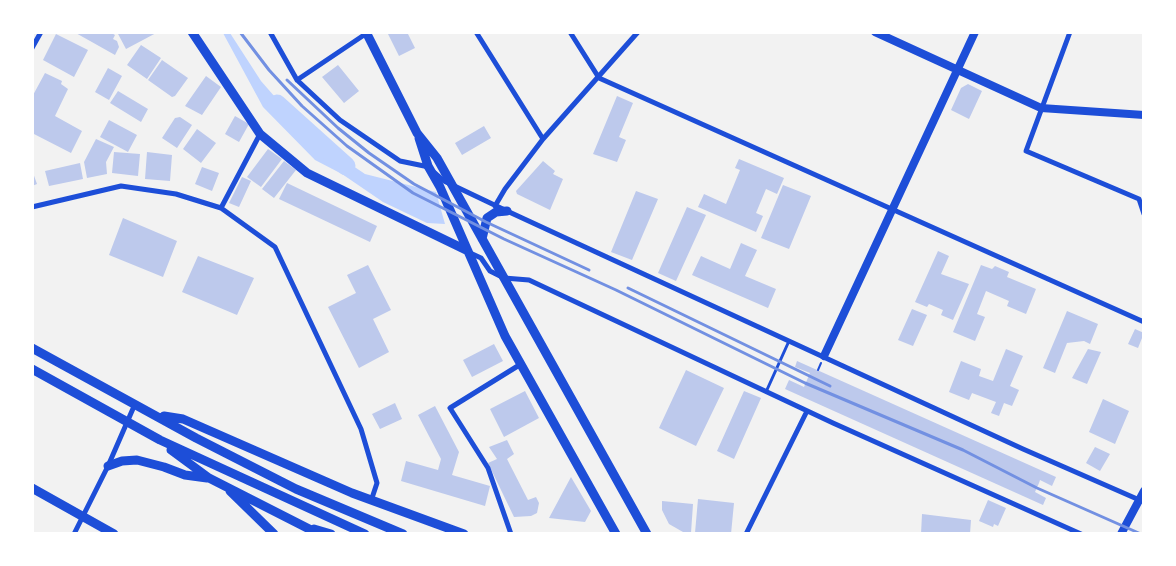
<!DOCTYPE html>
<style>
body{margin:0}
#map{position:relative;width:1176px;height:566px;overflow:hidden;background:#f2f2f2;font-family:Spectral,serif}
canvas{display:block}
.frame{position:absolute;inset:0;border:34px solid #fff;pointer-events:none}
</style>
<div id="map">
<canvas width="1176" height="566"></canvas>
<div class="frame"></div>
</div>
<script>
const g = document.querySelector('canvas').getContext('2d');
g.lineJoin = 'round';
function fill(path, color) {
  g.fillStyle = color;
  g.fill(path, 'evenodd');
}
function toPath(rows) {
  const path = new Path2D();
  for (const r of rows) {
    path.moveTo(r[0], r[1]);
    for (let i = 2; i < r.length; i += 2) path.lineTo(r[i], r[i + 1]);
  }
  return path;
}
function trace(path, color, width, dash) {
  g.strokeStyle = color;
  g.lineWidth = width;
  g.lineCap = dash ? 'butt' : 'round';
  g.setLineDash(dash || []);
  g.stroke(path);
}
fill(toPath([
 [223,33,230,33,261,81,310,137,365,174,436,192,445,224,427,223,383,202,342,174,315,160,263,107]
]), '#bfd3fe');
trace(toPath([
 [277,104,346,166]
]), '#bfd3fe', 19);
fill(toPath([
 [74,32,110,32,115,35,113,39,117,41,119,47,115,55],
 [117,32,158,32,126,49],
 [387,32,407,32,415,48,399,56],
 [56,34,88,50,74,77,43,60],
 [141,45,161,58,147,79,127,65],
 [162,60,188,78,175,96,172,97,148,80],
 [338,65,359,91,344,103,322,77],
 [108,68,122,76,109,100,95,92],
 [45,73,62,81,61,84,68,89,55,116,82,131,71,153,32,133,32,97],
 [206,76,221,87,202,115,185,106],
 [968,84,982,91,969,119,951,110,961,88],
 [118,91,148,109,141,122,110,103],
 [617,96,633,103,619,137,626,140,617,162,593,154],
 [235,116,249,124,239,142,225,134],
 [180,117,192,125,177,148,162,138,175,118],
 [109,120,137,135,128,152,100,137],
 [484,126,491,138,462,155,455,143],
 [197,129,216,143,201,163,183,149],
 [96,139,114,147,106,162,107,174,87,178,84,162],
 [268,149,282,159,261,187,247,177],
 [114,152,140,154,138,176,112,173],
 [147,152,172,155,170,181,145,179],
 [739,159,784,178,777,194,766,189,756,213,763,216,756,232,698,207,704,194,726,204,740,170,735,168],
 [284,161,296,170,274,198,262,189],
 [543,161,555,171,553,174,563,179,550,210,517,194,516,191],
 [80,163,83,179,49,186,45,171],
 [202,167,219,173,212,191,195,184],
 [32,170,37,184,32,186],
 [242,177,251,181,239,207,229,203],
 [287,183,377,226,370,242,279,199],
 [783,185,811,196,789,249,761,238],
 [636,191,658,199,632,260,611,252],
 [687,207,706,215,676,281,658,273],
 [123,218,177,241,163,277,109,255],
 [741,243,757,250,745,276,776,289,768,308,692,275,701,256,730,269],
 [938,251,949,256,941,274,969,284,953,320,941,315,943,310,929,304,927,307,915,302],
 [198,256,254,278,237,315,182,292],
 [368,265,391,310,373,319,389,352,359,368,328,307,356,293,347,275],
 [981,265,992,269,995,266,1009,272,1007,277,1036,289,1026,314,1007,306,1009,301,986,291,977,314,985,317,975,341,953,332],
 [912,309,927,315,913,346,898,340],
 [1067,311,1098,324,1090,344,1084,341,1067,343,1055,373,1043,368],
 [1135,329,1144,333,1138,348,1128,344],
 [494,344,503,361,472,377,463,360],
 [1006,349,1023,356,1010,386,1019,390,1012,406,1004,403,999,416,991,413,996,402,972,393,969,400,949,392,961,361,981,369,979,376,993,381],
 [1088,349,1101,352,1087,384,1072,378],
 [797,361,1056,477,1052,486,1040,480,1039,483,1035,492,1046,498,1043,505,785,389,789,380,804,387,810,373,795,367],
 [686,370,724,388,696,446,659,428],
 [525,391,539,418,504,437,490,409],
 [744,391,761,398,734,459,717,451],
 [1103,399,1129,411,1115,444,1089,432],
 [395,403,402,419,380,429,372,414],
 [435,406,459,452,452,475,490,486,485,506,401,481,406,461,438,470,441,459,418,415],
 [507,440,514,454,507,459,528,500,536,497,539,503,537,513,531,516,514,517,488,463,497,459,489,447],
 [1095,447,1110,454,1100,471,1086,463],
 [571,477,591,511,585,522,549,518],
 [698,499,734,503,731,534,695,533],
 [988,500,1006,508,998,526,994,524,993,527,979,521],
 [662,501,693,504,691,533,683,532,669,524,662,510],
 [922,514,971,520,970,534,921,534]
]), '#bdc9ec');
trace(toPath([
 [818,370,821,363]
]), '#1d4ed8', 2);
trace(toPath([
 [766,392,789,341]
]), '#1d4ed8', 3);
trace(toPath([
 [270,32,297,80,340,120,400,161,429,167],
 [476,32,543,139],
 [570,32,599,78,1144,322],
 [1070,32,1026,151,1139,199,1144,214],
 [32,48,41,32],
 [297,80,367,33],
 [435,173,444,181,507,211,1023,449,1144,502],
 [495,206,505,189,543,139,638,32],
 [32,207,121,186,176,194,221,208,275,247,361,429,377,483,371,501],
 [221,208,260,134],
 [468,252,481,258,490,271,504,278,529,280,833,423,1081,534],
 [74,534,108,466,135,404],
 [511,534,488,468,450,408,521,364],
 [746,534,807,411]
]), '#1d4ed8', 5);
trace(toPath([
 [875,32,1041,108,1144,115],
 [824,356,975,32],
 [1121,534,1144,491]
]), '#1d4ed8', 8);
trace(toPath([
 [192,32,260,134,307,173,468,251],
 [366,32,417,133,437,158,647,534],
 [419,138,428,166,440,187,505,336,616,534],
 [482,239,487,218,496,212,507,211],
 [32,488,114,534]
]), '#1d4ed8', 9);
trace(toPath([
 [32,348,196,438,296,489,403,534],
 [32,369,160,440,365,534],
 [164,416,183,419,352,493,464,534],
 [171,450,209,478,319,534],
 [108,466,122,461,137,460,164,467,185,475,207,478],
 [230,491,274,534],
 [314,529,331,534]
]), '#1d4ed8', 9);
trace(toPath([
 [240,32,269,70,302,106,347,146,413,193,504,239,616,290,805,383,963,450,1037,488,1141,534],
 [287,80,338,128,369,153,414,184,486,222,589,270],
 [628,288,830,386]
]), '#7290e2', 3);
</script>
